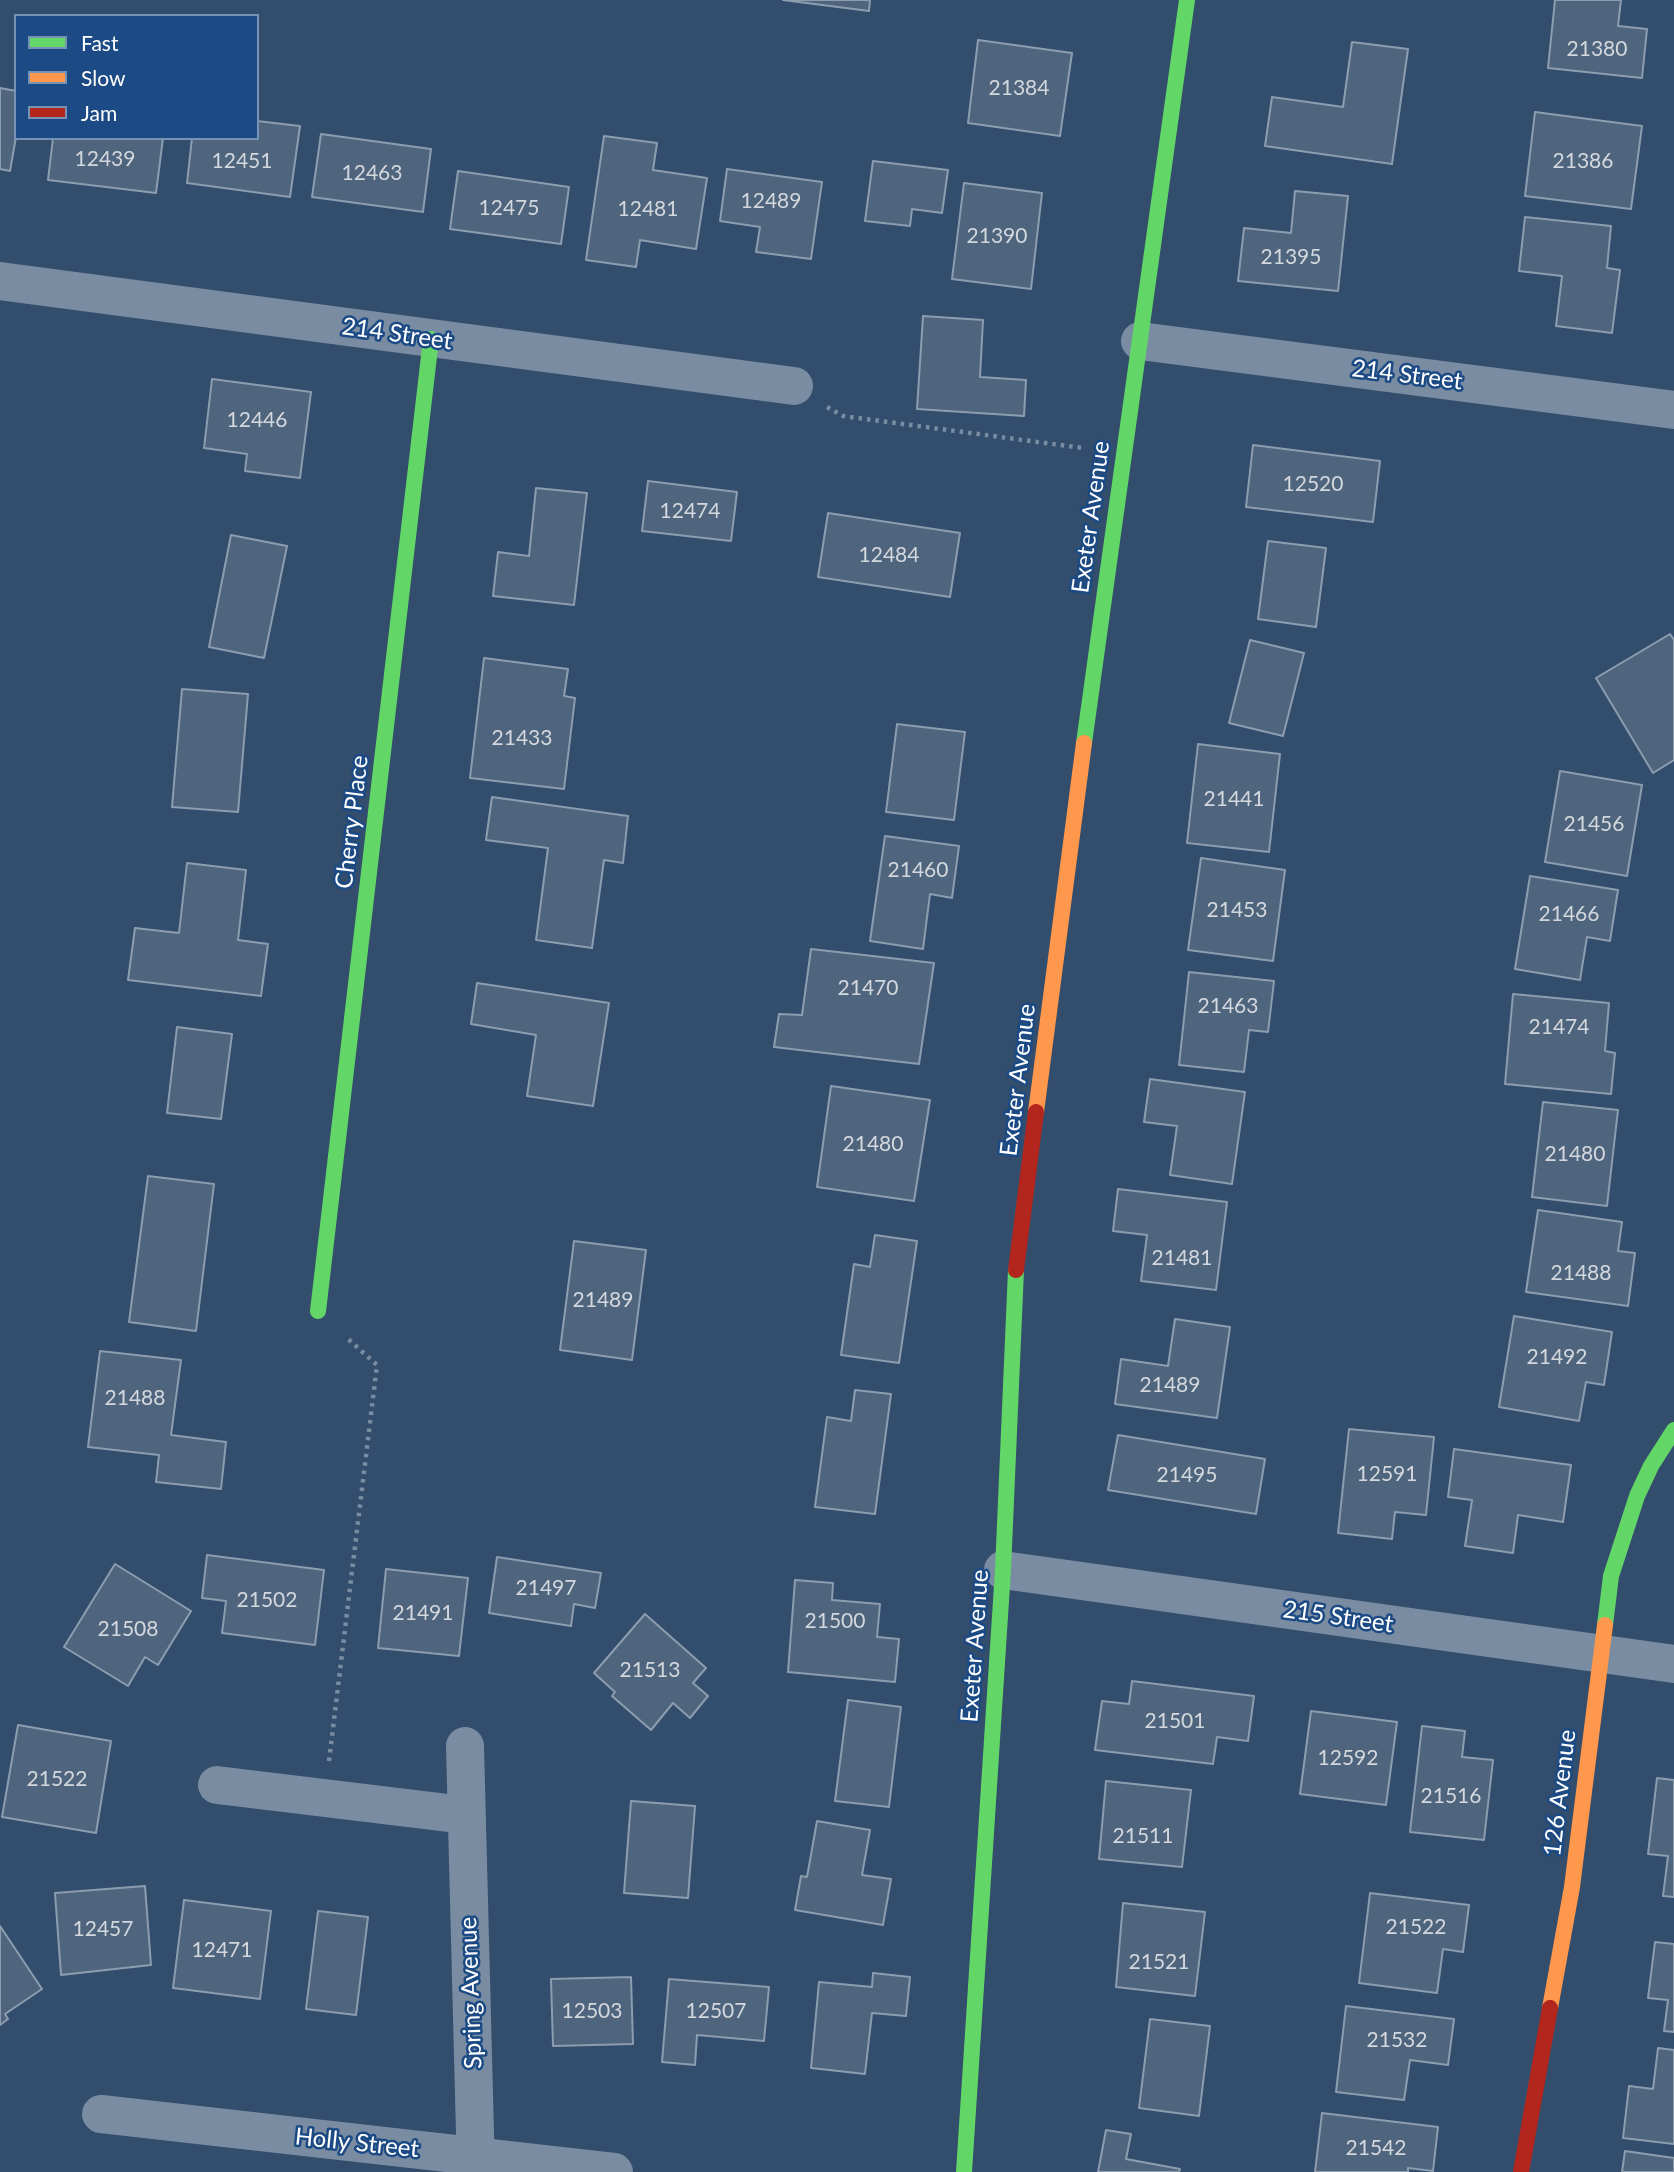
<!DOCTYPE html>
<style>
body{margin:0}
#map{position:relative;width:1674px;height:2172px;overflow:hidden;background:#334d6c;font-family:Lato,sans-serif}
canvas{display:block}
.legend{position:absolute;left:14px;top:14px;width:245px;height:126px;box-sizing:border-box;background:#1b4a84;border:2px solid #7692b5;margin:0;padding:9px 12px;list-style:none;font-size:21px;color:#fff}
.legend li{display:flex;align-items:center;gap:14px;height:35px}
.legend b{width:35px;border:2px solid #7692b5}
</style>
<div id="map">
<canvas width="1674" height="2172"></canvas>
<ul class="legend">
<li><b style="height:9px;background:#63d668"></b>Fast</li>
<li><b style="height:9px;background:#ff974d"></b>Slow</li>
<li><b style="height:9px;background:#b3261e"></b>Jam</li>
</ul>
</div>
<script>
const g = document.querySelector('canvas').getContext('2d');
g.lineJoin = 'round';
function fill(path, color) {
  g.fillStyle = color;
  g.fill(path, 'evenodd');
}
function toPath(rows) {
  const path = new Path2D();
  for (const r of rows) {
    path.moveTo(r[0], r[1]);
    for (let i = 2; i < r.length; i += 2) path.lineTo(r[i], r[i + 1]);
  }
  return path;
}
function trace(path, color, width, dash) {
  g.strokeStyle = color;
  g.lineWidth = width;
  g.lineCap = dash ? 'butt' : 'round';
  g.setLineDash(dash || []);
  g.stroke(path);
}
function write(font, color, halo, rows, align = 'center') {
  g.font = font + ' Lato,sans-serif';
  g.lineWidth = 5;
  g.setLineDash([]);
  g.textBaseline = 'middle';
  g.strokeStyle = halo;
  g.fillStyle = color;
  for (const [text, x, y, turn = 0] of rows) {
    g.save();
    g.translate(x, y);
    g.rotate((+turn || 0) * Math.PI / 180);
    g.textAlign = isNaN(turn) ? turn : align;
    if (halo) g.strokeText(text, 0, 0);
    g.fillText(text, 0, 0);
    g.restore();
  }
}
const building = toPath([
 [783,0,870,0,869,11,783,0],
 [1555,0,1621,0,1618,26,1647,29,1642,78,1548,68,1555,0],
 [978,40,1072,53,1060,136,968,123,978,40],
 [1352,42,1408,49,1392,164,1265,146,1272,97,1343,107,1352,42],
 [0,88,16,91,16,137,10,171,0,169,0,88],
 [1535,112,1642,126,1631,209,1525,196,1535,112],
 [257,121,300,126,290,197,187,183,192,138,257,138,257,121],
 [321,134,431,149,423,212,312,197,321,134],
 [604,136,657,143,653,170,707,178,696,249,640,240,636,267,586,260,604,136],
 [53,138,163,138,156,193,48,180,53,138],
 [873,161,948,170,942,213,912,209,910,226,865,221,873,161],
 [727,169,822,182,811,259,756,252,760,227,720,221,727,169],
 [458,171,569,187,561,244,450,229,458,171],
 [964,183,1042,193,1031,289,952,279,964,183],
 [1295,191,1348,196,1338,291,1238,281,1244,228,1291,233,1295,191],
 [1525,217,1611,226,1607,268,1620,270,1612,333,1556,326,1562,276,1519,271,1525,217],
 [923,316,983,320,980,377,1026,380,1024,416,917,409,923,316],
 [212,379,311,392,300,478,245,471,247,454,204,448,212,379],
 [1253,445,1380,461,1373,522,1246,507,1253,445],
 [648,481,737,492,731,541,642,531,648,481],
 [536,488,587,493,574,605,493,596,498,552,529,556,536,488],
 [828,513,960,533,950,597,818,577,828,513],
 [231,535,287,546,264,658,209,647,231,535],
 [1268,541,1326,548,1316,627,1258,619,1268,541],
 [1670,634,1674,640,1674,760,1653,773,1596,678,1670,634],
 [1250,640,1304,653,1283,736,1229,723,1250,640],
 [484,658,568,669,564,696,575,698,564,789,470,778,484,658],
 [182,689,248,694,238,812,172,807,182,689],
 [897,724,965,732,954,820,886,812,897,724],
 [1198,744,1280,754,1269,852,1187,843,1198,744],
 [1560,771,1642,785,1627,876,1545,862,1560,771],
 [492,797,628,816,623,863,604,860,592,948,536,940,548,848,486,840,492,797],
 [885,836,959,846,952,898,930,894,923,949,870,941,885,836],
 [1201,858,1285,870,1273,961,1188,950,1201,858],
 [187,863,246,870,238,940,268,944,261,996,128,980,135,928,179,933,187,863],
 [1530,876,1618,890,1610,941,1587,937,1580,980,1515,969,1530,876],
 [811,949,934,963,919,1064,774,1047,779,1014,802,1015,811,949],
 [1189,972,1274,981,1268,1032,1249,1030,1244,1072,1179,1065,1189,972],
 [477,983,609,1003,593,1106,527,1096,536,1035,471,1024,477,983],
 [1513,994,1609,1003,1605,1051,1615,1053,1611,1094,1505,1084,1513,994],
 [177,1027,232,1034,221,1119,167,1113,177,1027],
 [1150,1079,1245,1092,1232,1184,1170,1175,1177,1126,1144,1122,1150,1079],
 [831,1086,930,1100,914,1201,817,1187,831,1086],
 [1543,1102,1618,1110,1607,1206,1532,1197,1543,1102],
 [148,1176,214,1184,196,1331,129,1322,148,1176],
 [1118,1189,1227,1202,1216,1290,1141,1281,1147,1235,1113,1231,1118,1189],
 [1538,1210,1622,1222,1618,1251,1635,1253,1628,1306,1526,1292,1538,1210],
 [875,1235,917,1241,899,1363,841,1355,854,1264,870,1267,875,1235],
 [574,1241,646,1250,632,1360,560,1350,574,1241],
 [1514,1316,1612,1332,1604,1385,1586,1382,1579,1421,1499,1407,1514,1316],
 [1175,1319,1230,1327,1217,1418,1115,1404,1121,1359,1168,1366,1175,1319],
 [100,1351,181,1360,171,1435,226,1442,221,1489,156,1482,159,1455,88,1447,100,1351],
 [855,1390,891,1394,875,1514,815,1507,827,1417,851,1421,855,1390],
 [1349,1429,1434,1437,1426,1515,1395,1512,1392,1539,1338,1533,1349,1429],
 [1118,1435,1265,1459,1256,1514,1108,1490,1118,1435],
 [1454,1449,1571,1465,1563,1522,1518,1515,1513,1553,1465,1546,1472,1500,1448,1497,1454,1449],
 [207,1555,324,1570,315,1645,222,1633,226,1601,202,1598,207,1555],
 [497,1557,601,1573,595,1608,574,1604,571,1626,489,1613,497,1557],
 [115,1564,191,1611,158,1665,145,1657,128,1686,64,1647,115,1564],
 [386,1569,468,1578,459,1656,378,1648,386,1569],
 [795,1580,833,1583,832,1600,880,1604,877,1637,899,1639,895,1682,788,1672,795,1580],
 [645,1614,706,1668,693,1683,708,1696,690,1718,673,1703,651,1730,612,1696,615,1692,594,1673,645,1614],
 [1132,1681,1254,1696,1248,1741,1217,1737,1213,1764,1095,1750,1102,1701,1129,1704,1132,1681],
 [848,1700,901,1707,889,1807,835,1801,848,1700],
 [1311,1711,1397,1722,1386,1805,1300,1794,1311,1711],
 [18,1725,111,1741,96,1833,2,1817,18,1725],
 [1422,1726,1465,1731,1462,1757,1493,1760,1484,1840,1410,1832,1422,1726],
 [1657,1778,1674,1780,1674,1897,1663,1896,1668,1856,1648,1854,1657,1778],
 [1106,1781,1191,1790,1182,1867,1099,1859,1106,1781],
 [631,1801,695,1806,688,1898,624,1893,631,1801],
 [817,1821,870,1830,862,1875,891,1879,883,1925,795,1910,801,1876,807,1877,817,1821],
 [145,1886,151,1965,61,1975,55,1893,145,1886],
 [1370,1893,1469,1905,1463,1952,1443,1949,1437,1993,1359,1983,1370,1893],
 [184,1900,271,1911,260,1999,173,1988,184,1900],
 [1123,1903,1205,1912,1195,1996,1116,1987,1123,1903],
 [318,1911,368,1917,356,2015,306,2009,318,1911],
 [0,1926,42,1989,5,2014,8,2019,0,2025,0,1926],
 [1655,1942,1674,1944,1674,2032,1664,2031,1668,2000,1648,1998,1655,1942],
 [873,1973,910,1977,906,2016,872,2013,865,2074,811,2068,819,1982,872,1987,873,1973],
 [631,1977,633,2044,553,2046,551,1979,631,1977],
 [669,1979,769,1987,764,2041,697,2035,695,2065,662,2062,669,1979],
 [1346,2006,1454,2019,1448,2065,1410,2060,1404,2100,1336,2092,1346,2006],
 [1150,2019,1210,2026,1199,2116,1139,2108,1150,2019],
 [1658,2048,1674,2050,1674,2144,1623,2138,1629,2086,1653,2089,1658,2048],
 [1322,2113,1438,2127,1433,2171,1408,2168,1408,2172,1315,2172,1322,2113],
 [1106,2130,1131,2134,1126,2159,1180,2169,1179,2172,1098,2172,1106,2130],
 [1625,2151,1674,2158,1674,2172,1622,2172,1625,2151]
]);
fill(building, '#4f647d');
trace(building, '#8d9db0', 2);
trace(toPath([
 [827,407,843,416,1083,448],
 [329,1761,377,1365,347,1338]
]), '#798ca2', 4.5, [3.5, 5]);
trace(toPath([
 [0,281,794,386],
 [1140,341,1674,410],
 [1003,1570,1674,1664],
 [465,1746,476,2172],
 [217,1785,465,1815],
 [101,2114,614,2172]
]), '#798ca2', 38);
trace(toPath([
 [1084,743,1187,0],
 [318,1311,431,339],
 [1605,1625,1611,1576,1637,1496,1651,1466,1674,1430],
 [964,2172,1003,1570,1016,1270]
]), '#63d668', 16);
trace(toPath([
 [1036,1112,1084,743],
 [1550,2008,1572,1887,1605,1625]
]), '#ff974d', 16);
trace(toPath([
 [1016,1270,1036,1112],
 [1521,2172,1550,2008]
]), '#b3261e', 16);
write('21px', '#d3d8de', null, [
 ["21380",1597,49],
 ["21384",1019,88],
 ["12439",105,159],
 ["12451",242,161],
 ["21386",1583,161],
 ["12463",372,173],
 ["12489",771,201],
 ["12475",509,208],
 ["12481",648,209],
 ["21390",997,236],
 ["21395",1291,257],
 ["12446",257,420],
 ["12520",1313,484],
 ["12474",690,511],
 ["12484",889,555],
 ["21433",522,738],
 ["21441",1234,799],
 ["21456",1594,824],
 ["21460",918,870],
 ["21453",1237,910],
 ["21466",1569,914],
 ["21470",868,988],
 ["21463",1228,1006],
 ["21474",1559,1027],
 ["21480",873,1144],
 ["21480",1575,1154],
 ["21481",1182,1258],
 ["21488",1581,1273],
 ["21489",603,1300],
 ["21492",1557,1357],
 ["21489",1170,1385],
 ["21488",135,1398],
 ["12591",1387,1474],
 ["21495",1187,1475],
 ["21497",546,1588],
 ["21502",267,1600],
 ["21491",423,1613],
 ["21500",835,1621],
 ["21508",128,1629],
 ["21513",650,1670],
 ["21501",1175,1721],
 ["12592",1348,1758],
 ["21522",57,1779],
 ["21516",1451,1796],
 ["21511",1143,1836],
 ["21522",1416,1927],
 ["12457",103,1929],
 ["12471",222,1950],
 ["21521",1159,1962],
 ["12503",592,2011],
 ["12507",716,2011],
 ["21532",1397,2040],
 ["21542",1376,2148]
]);
write('24px', '#fff', '#1b4a84', [
 ["214 Street",397,334,8],
 ["214 Street",1407,375,7],
 ["Exeter Avenue",1091,517,-82],
 ["Cherry Place",352,822,-83],
 ["Exeter Avenue",1018,1080,-83],
 ["215 Street",1338,1617,8],
 ["Exeter Avenue",975,1646,-86],
 ["126 Avenue",1560,1793,-83],
 ["Spring Avenue",471,1993,-92],
 ["Holly Street",357,2143,6]
]);
</script>
